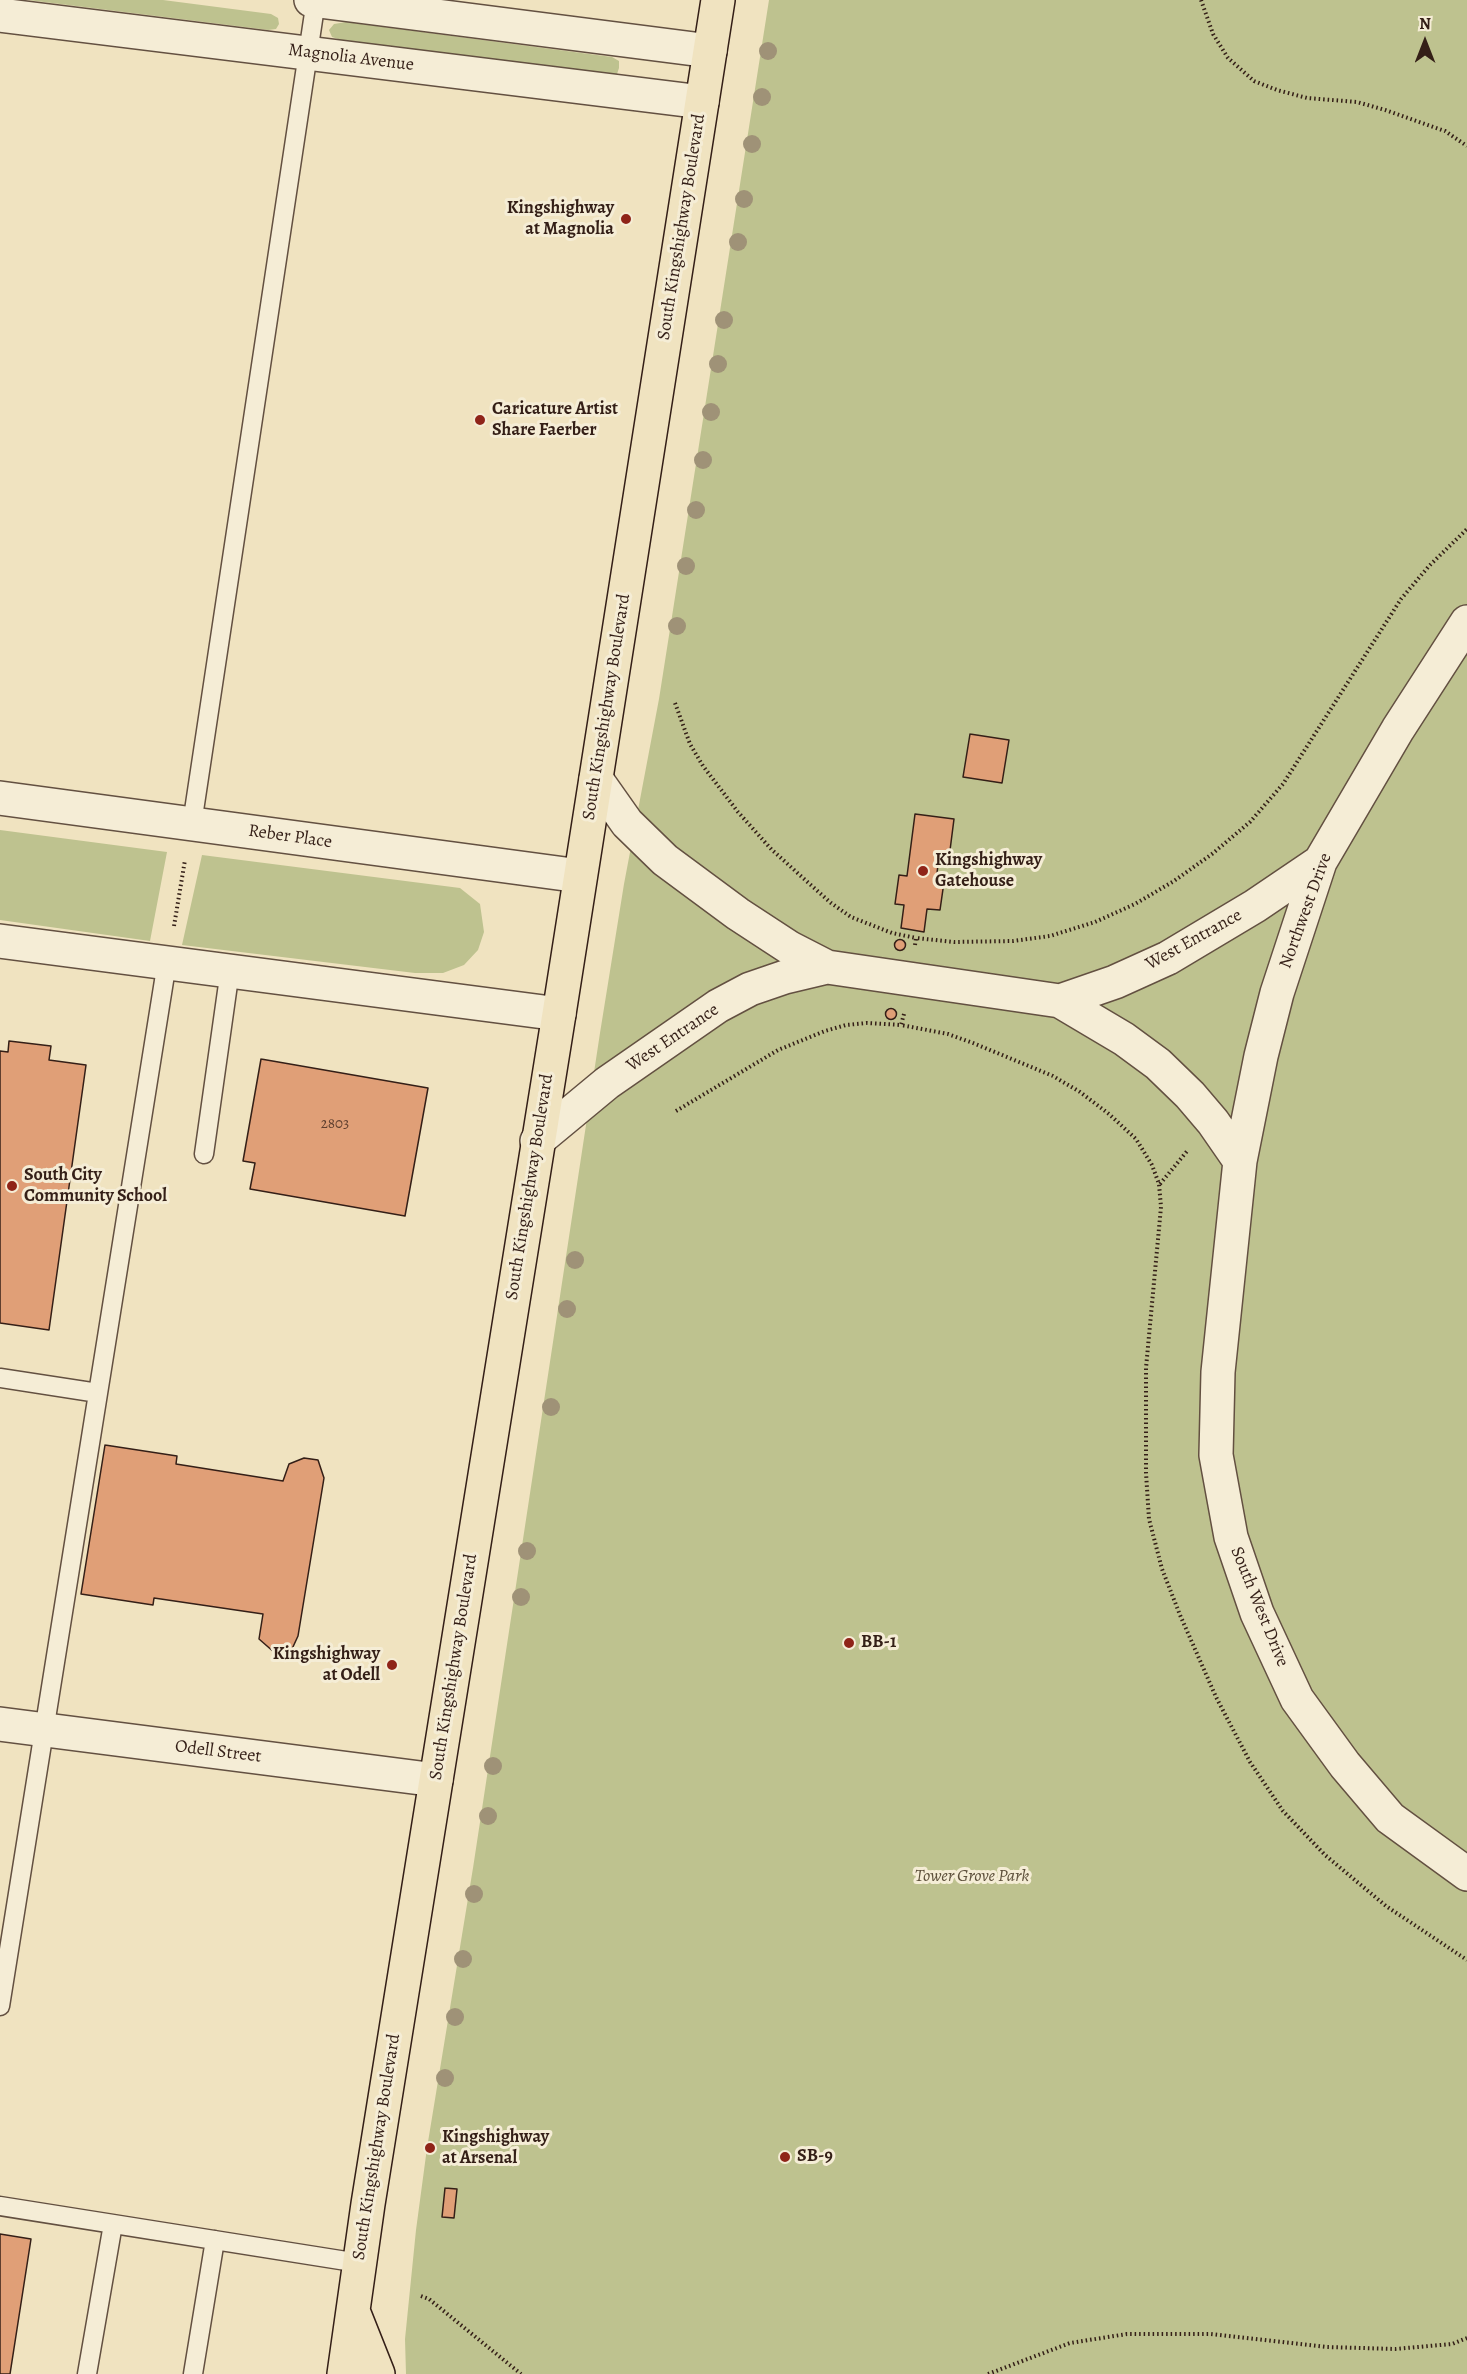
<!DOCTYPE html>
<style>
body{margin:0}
#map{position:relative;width:1467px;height:2374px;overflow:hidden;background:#f0e3c0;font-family:Alegreya,serif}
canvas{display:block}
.north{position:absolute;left:1395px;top:12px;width:60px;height:60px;-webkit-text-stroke:4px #f5edd6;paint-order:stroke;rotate:0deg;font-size:16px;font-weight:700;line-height:24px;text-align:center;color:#341f17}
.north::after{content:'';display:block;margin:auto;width:21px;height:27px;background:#341f17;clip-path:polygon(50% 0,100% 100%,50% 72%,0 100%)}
</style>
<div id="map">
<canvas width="1467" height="2374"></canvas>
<div class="north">N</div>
</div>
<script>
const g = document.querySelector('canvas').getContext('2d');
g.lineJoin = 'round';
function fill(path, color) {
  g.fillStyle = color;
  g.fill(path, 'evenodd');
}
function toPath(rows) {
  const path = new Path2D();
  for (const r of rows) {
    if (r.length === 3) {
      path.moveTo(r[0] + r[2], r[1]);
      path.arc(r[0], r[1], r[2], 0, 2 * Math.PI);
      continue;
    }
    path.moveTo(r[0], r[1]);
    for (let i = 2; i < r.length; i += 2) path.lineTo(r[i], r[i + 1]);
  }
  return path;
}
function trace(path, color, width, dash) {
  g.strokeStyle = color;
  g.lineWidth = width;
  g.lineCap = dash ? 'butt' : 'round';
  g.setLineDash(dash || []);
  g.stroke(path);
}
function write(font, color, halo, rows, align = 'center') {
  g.font = font + ' Alegreya,serif';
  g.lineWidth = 6;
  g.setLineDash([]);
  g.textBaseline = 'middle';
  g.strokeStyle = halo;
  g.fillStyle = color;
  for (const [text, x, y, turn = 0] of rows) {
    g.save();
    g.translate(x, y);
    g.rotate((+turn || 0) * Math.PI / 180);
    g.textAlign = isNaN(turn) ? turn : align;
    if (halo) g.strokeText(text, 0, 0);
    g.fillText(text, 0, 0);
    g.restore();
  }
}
fill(toPath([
 [28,0,163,0,271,14,278,18,279,24,276,29,268,30],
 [769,0,1467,0,1467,2374,406,2374,405,2339,416,2230,427,2148,473,1868,600,1033,624,884,659,699],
 [346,22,612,57,619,61,619,68,617,74,610,75,341,40,332,37,329,30,334,24],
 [0,830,167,852,150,941,0,920],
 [202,855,460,888,480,904,484,932,478,950,464,965,443,973,415,973,182,945]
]), '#bec28f');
const building = toPath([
 [970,734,1009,740,1002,783,963,777,970,734],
 [915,814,954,819,948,866,938,865,936,881,944,882,940,910,927,909,924,932,901,928,904,905,895,904,899,875,907,876,915,814],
 [900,945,5.5],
 [891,1014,5.5],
 [9,1041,51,1046,49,1060,86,1065,49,1330,0,1323,0,1051,8,1052,9,1041],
 [261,1059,428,1088,405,1216,250,1189,255,1163,243,1161,261,1059],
 [105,1445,177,1456,176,1464,283,1481,289,1464,304,1458,318,1460,324,1478,298,1636,292,1649,275,1653,259,1639,263,1614,154,1598,153,1605,81,1594,105,1445],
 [445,2188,457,2189,454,2218,442,2217,445,2188],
 [0,2234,31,2239,10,2374,0,2374,0,2234]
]);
fill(building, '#e09f77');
trace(building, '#341f17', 1.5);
const service = toPath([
 [192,824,316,0],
 [204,1154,230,970],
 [0,1378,98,1393],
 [0,2006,167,962],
 [0,2206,359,2263],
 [87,2374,113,2224],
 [193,2374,215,2240]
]);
const minor = toPath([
 [311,0,710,51],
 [0,15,702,102],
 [1467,622,1398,729,1320,862,1277,993,1261,1056,1240,1161,1218,1372,1216,1455,1231,1537,1257,1613,1297,1699,1345,1765,1390,1818,1467,1874],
 [596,779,627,823,665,860,738,914,790,948,827,967,1060,1001,1124,1039,1158,1064,1190,1095,1213,1122,1240,1161],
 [0,798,580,876],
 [0,941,559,1014],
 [1060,1001,1115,982,1168,958,1255,906,1320,862],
 [537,1141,607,1083,718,1006,750,989,785,977,827,967],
 [0,1724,436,1780]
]);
const primary = toPath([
 [353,2311,378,2374],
 [344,2374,368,2204,559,1014,718,0]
]);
trace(service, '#635041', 21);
trace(minor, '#635041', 36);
trace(primary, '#341f17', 36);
trace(toPath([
 [1201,0,1213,34,1228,58,1254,81,1277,90,1307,98,1357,102,1385,110,1445,131,1467,146],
 [675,703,690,744,703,766,738,812,772,850,831,903,851,917,892,933,916,938],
 [174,926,185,860],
 [915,945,916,938,954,942,1013,941,1050,936,1095,922,1135,904,1174,881,1212,854,1250,822,1283,784,1401,599,1429,566,1467,529],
 [904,1014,901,1025,948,1034,973,1043,1053,1076,1080,1092,1109,1114,1136,1139,1152,1165,1159,1184,1161,1207,1146,1368,1146,1473,1149,1519,1162,1569,1180,1615,1216,1697,1250,1762,1283,1811,1325,1855,1386,1906,1467,1960],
 [676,1111,778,1050,825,1031,846,1025,867,1023,901,1025],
 [1160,1184,1188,1150],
 [421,2296,429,2299,521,2374],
 [988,2374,1070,2343,1127,2334,1211,2334,1327,2347,1395,2349,1452,2344,1467,2338]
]), '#341f17', 4, [1.5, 3]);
trace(service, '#f5edd6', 18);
trace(minor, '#f5edd6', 33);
trace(primary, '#f0e3c0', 33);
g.fillStyle = '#9f9277';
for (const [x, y] of [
 [768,51],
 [762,97],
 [752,144],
 [744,199],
 [738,242],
 [724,320],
 [718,364],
 [711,412],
 [703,460],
 [696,510],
 [686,566],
 [677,626],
 [575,1260],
 [567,1309],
 [551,1407],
 [527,1551],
 [521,1597],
 [493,1766],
 [488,1816],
 [474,1894],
 [463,1959],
 [455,2017],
 [445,2078]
]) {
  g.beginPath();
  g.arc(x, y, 9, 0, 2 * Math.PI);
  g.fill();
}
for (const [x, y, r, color] of [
 [626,219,6,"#8f2418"],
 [480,420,6,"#8f2418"],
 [923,871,6,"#8f2418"],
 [12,1186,6,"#8f2418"],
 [849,1643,6,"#8f2418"],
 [392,1665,6,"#8f2418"],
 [430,2148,6,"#8f2418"],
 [785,2157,6,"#8f2418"]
]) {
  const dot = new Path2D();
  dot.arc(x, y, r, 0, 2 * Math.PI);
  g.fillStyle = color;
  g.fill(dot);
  trace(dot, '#f5edd6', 2);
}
write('15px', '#5f3f2f', null, [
 ["2803",335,1124]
]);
write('18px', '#341f17', '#f5edd6', [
 ["Magnolia Avenue",351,58,7],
 ["South Kingshighway Boulevard",682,227,-81],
 ["South Kingshighway Boulevard",607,707,-81],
 ["Reber Place",290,837,8],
 ["Northwest Drive",1306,911,-70],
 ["West Entrance",1194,940,-29],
 ["West Entrance",673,1038,-34],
 ["South Kingshighway Boulevard",530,1187,-81],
 ["South West Drive",1259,1607,68],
 ["South Kingshighway Boulevard",454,1667,-81],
 ["Odell Street",218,1752,7],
 ["South Kingshighway Boulevard",377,2147,-81]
]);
write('bold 18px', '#341f17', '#f5edd6', [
 ["Kingshighway",614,209,"right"],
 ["at Magnolia",614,230,"right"],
 ["Caricature Artist",492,410],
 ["Share Faerber",492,431],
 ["Kingshighway",935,861],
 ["Gatehouse",935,882],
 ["South City",24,1176],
 ["Community School",24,1197],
 ["BB-1",861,1643],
 ["Kingshighway",380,1655,"right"],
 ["at Odell",380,1676,"right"],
 ["Kingshighway",442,2138],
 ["at Arsenal",442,2159],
 ["SB-9",797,2157]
], 'left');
write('italic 18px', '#5d503b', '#f5edd6', [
 ["Tower Grove Park",972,1877]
]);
</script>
